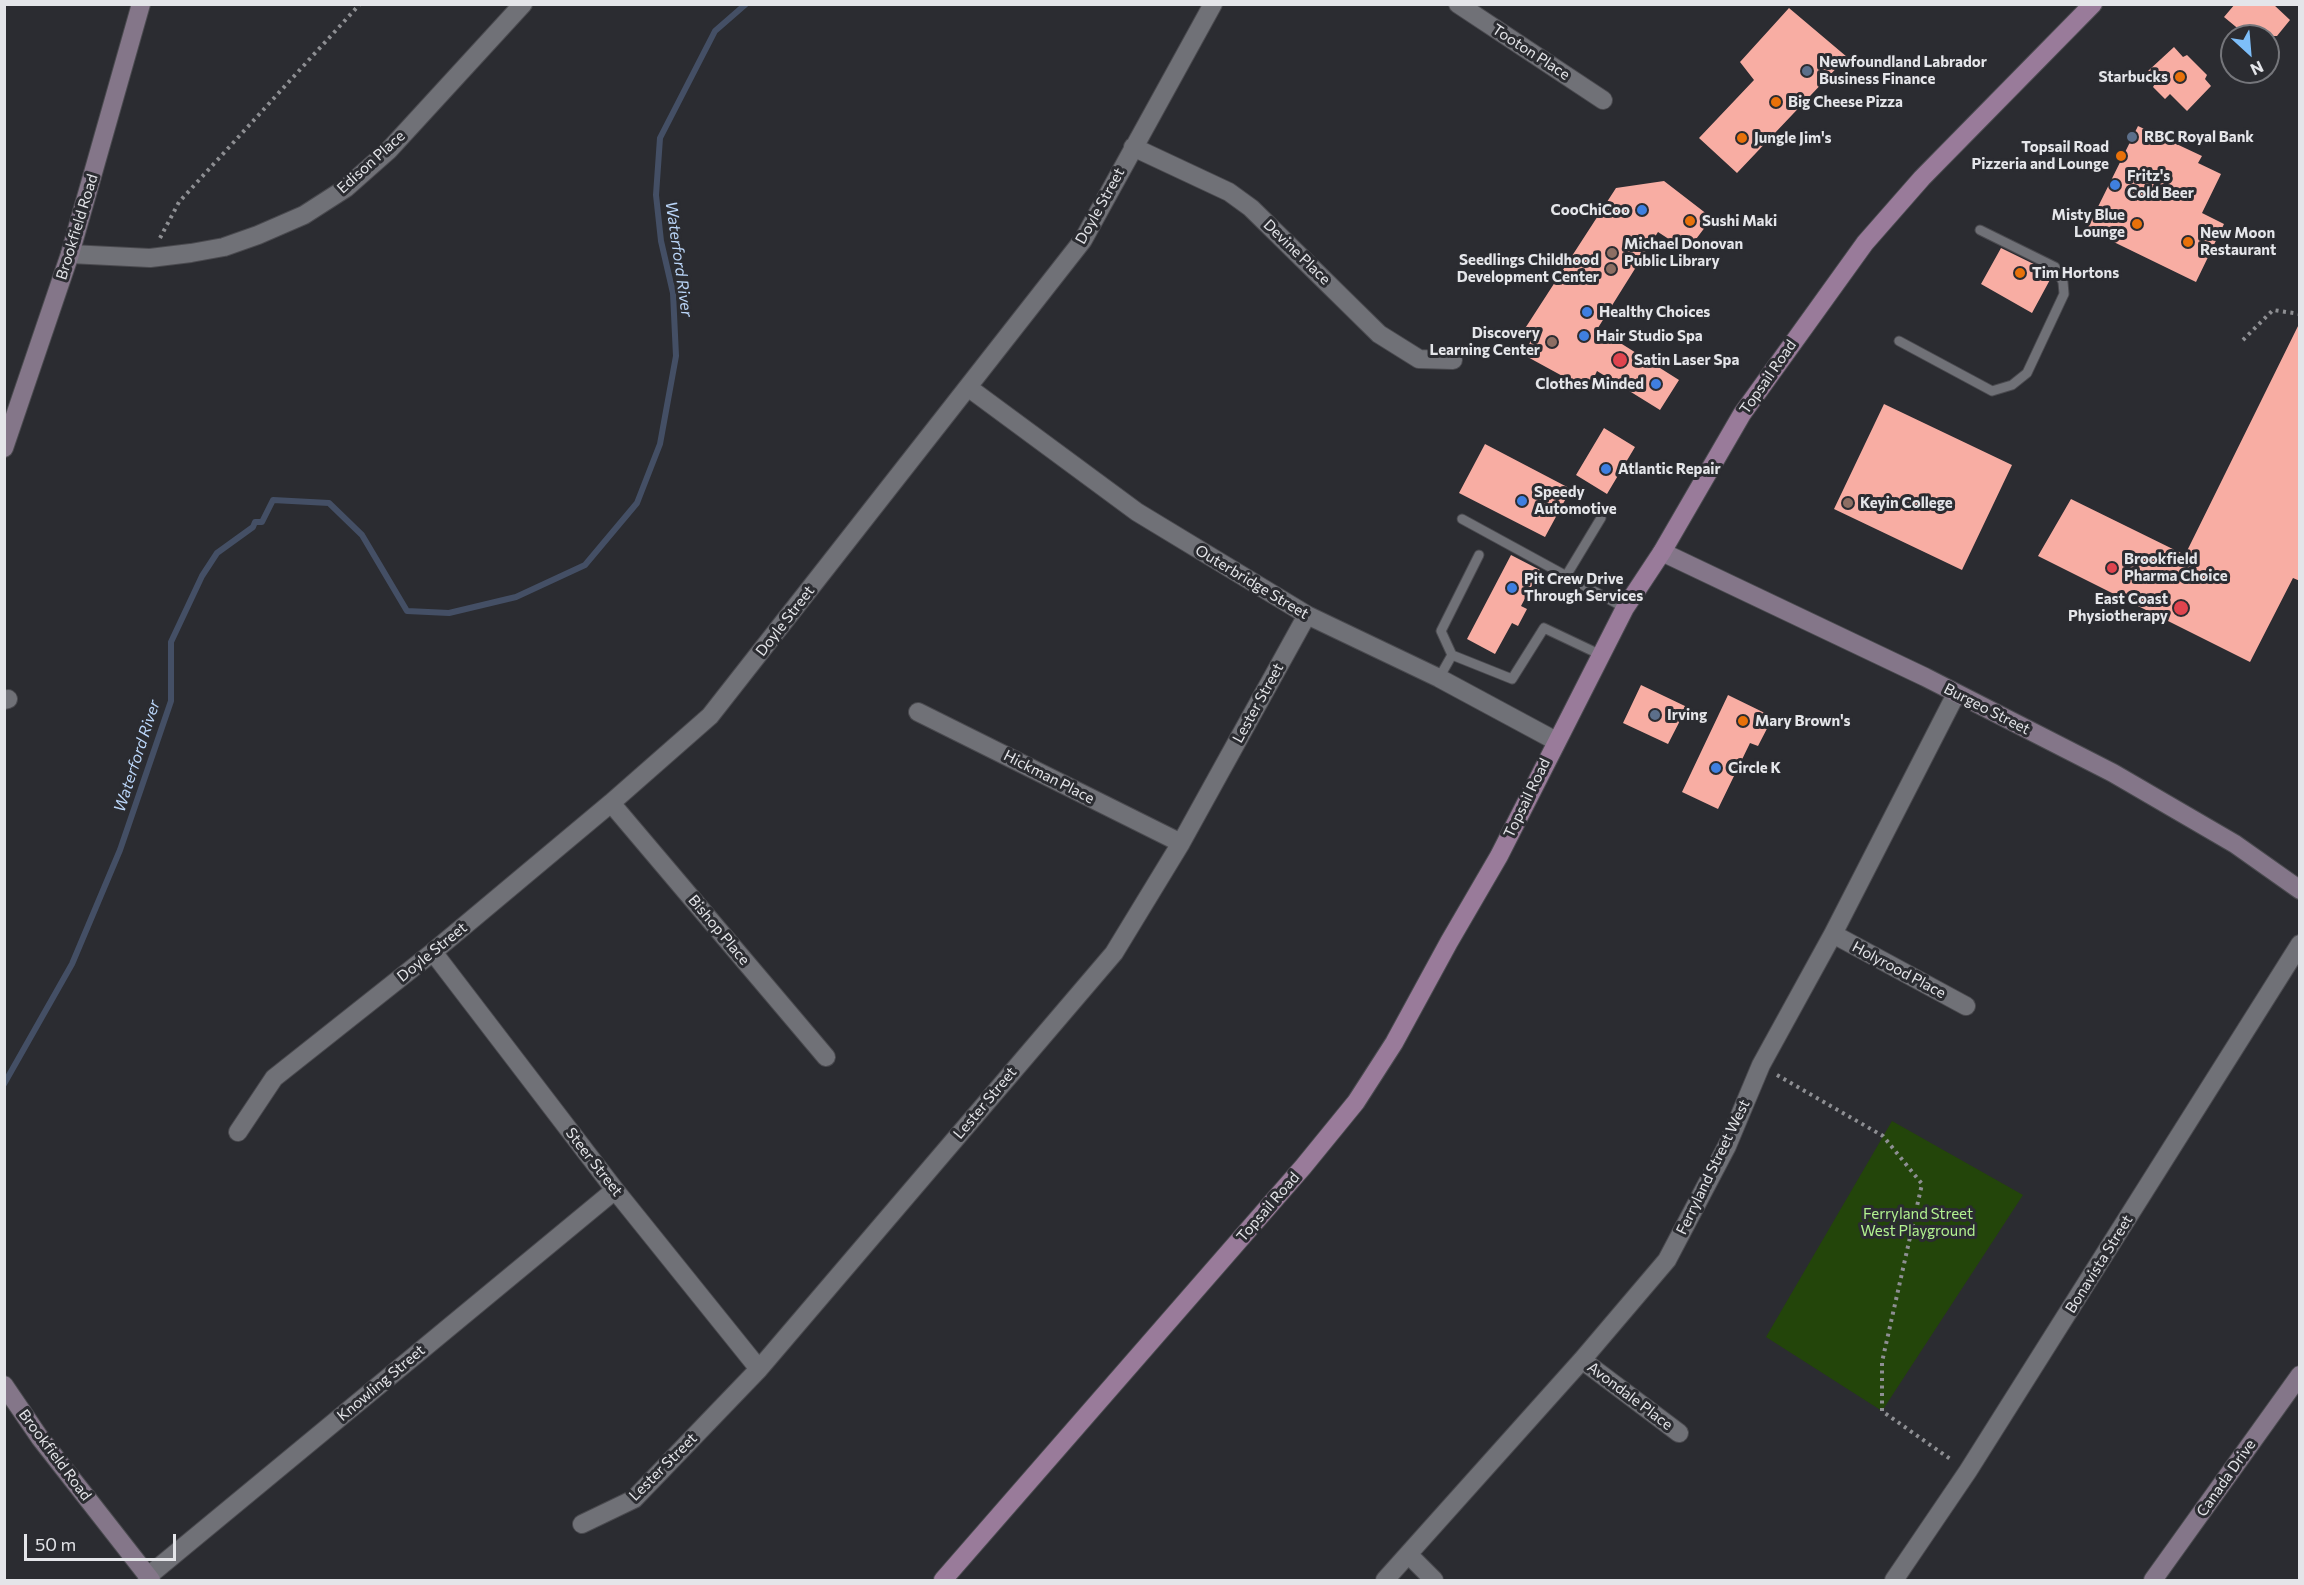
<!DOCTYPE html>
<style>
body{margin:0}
#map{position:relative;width:2304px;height:1585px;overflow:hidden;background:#2b2c31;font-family:Commissioner,sans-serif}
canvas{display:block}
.frame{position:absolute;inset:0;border:6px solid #e4e5e9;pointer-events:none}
.north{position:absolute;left:2220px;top:24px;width:60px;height:60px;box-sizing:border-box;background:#2b2c31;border:2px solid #75767b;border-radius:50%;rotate:154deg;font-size:16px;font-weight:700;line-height:24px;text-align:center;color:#e4e5e9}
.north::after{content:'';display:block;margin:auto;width:21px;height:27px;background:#7dbef9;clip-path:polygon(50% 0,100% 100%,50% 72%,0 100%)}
.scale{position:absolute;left:24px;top:1534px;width:152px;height:27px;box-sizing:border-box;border:3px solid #e4e5e9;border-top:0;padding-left:8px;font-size:18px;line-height:21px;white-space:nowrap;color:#e4e5e9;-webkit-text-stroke:4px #2b2c31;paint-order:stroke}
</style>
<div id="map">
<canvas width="2304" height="1585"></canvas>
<div class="frame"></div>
<div class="north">N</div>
<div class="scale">50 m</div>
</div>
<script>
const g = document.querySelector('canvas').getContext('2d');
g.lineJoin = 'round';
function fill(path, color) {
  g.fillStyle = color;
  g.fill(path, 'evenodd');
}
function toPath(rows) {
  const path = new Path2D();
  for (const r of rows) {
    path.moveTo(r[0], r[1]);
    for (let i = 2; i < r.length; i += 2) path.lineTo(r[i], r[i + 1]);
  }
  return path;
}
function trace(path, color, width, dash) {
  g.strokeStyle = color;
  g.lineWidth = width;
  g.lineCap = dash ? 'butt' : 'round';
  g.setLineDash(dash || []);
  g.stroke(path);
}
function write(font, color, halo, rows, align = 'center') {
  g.font = font + ' Commissioner,sans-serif';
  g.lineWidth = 6;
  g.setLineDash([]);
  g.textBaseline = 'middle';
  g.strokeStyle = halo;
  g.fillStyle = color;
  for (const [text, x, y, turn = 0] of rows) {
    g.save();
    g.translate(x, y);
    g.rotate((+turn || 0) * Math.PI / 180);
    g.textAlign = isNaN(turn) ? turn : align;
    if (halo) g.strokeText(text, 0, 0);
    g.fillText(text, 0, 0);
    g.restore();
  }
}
fill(toPath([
 [1892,1121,2023,1195,1882,1411,1766,1337]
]), '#23450a');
trace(toPath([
 [4,1084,72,964,120,850,171,701,171,642,202,576,217,553,253,527,255,522,262,522,273,500,329,503,362,535,407,611,449,613,516,597,585,565,637,503,660,444,676,356,673,293,661,241,656,195,660,138,715,31,746,4]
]), '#444f65', 6);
fill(toPath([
 [2235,4,2273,4,2290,20,2277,36,2247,36,2224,17],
 [1789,8,1847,57,1737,173,1699,138,1754,80,1740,62],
 [2174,47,2183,57,2187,55,2207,75,2205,79,2211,86,2187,111,2170,94,2165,99,2153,87,2157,80,2148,71],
 [2138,126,2202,156,2198,163,2221,174,2202,213,2224,224,2196,282,2087,229],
 [1664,181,1712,218,1687,251,1658,232,1596,331,1614,339,1679,380,1660,410,1597,371,1588,390,1524,355,1533,336,1524,330,1616,188],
 [2001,248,2050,272,2052,276,2032,313,1981,284],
 [2300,322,2300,581,2293,578,2250,662,2038,556,2071,499,2185,555],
 [1884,404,2012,465,1962,570,1834,509],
 [1604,428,1635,447,1607,494,1576,475],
 [1485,444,1571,489,1545,537,1459,493],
 [1511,555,1540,570,1521,606,1527,609,1518,626,1512,623,1495,654,1467,639],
 [1641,685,1687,707,1668,744,1623,723],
 [1728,695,1773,717,1758,746,1750,743,1718,809,1682,792]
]), '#f8ada3');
const lane = toPath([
 [1899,341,1992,391,2012,385,2027,373,2064,294,2063,282,2055,267,1980,230],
 [1462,519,1625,608],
 [1566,576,1601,518],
 [1452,655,1441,631,1479,555],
 [1439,678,1452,655,1512,679,1544,628,1601,655]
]);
const street = toPath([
 [1458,4,1603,100],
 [1133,147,1229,192,1251,208,1379,334,1419,359,1453,360],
 [70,254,150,258,191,253,224,247,258,235,304,215,346,188,389,150,523,4],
 [969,388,1137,512,1307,615,1439,678,1556,741],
 [4,700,8,699],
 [918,712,1181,843],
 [611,803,826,1057],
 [1833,934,1966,1006],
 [433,952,615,1190,759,1369],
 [238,1132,274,1078,433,952,611,803,710,716,1083,240,1213,4],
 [1582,1360,1679,1433],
 [582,1524,634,1499,759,1369,1114,953,1181,843,1307,615],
 [1409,1555,1434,1580],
 [147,1577,615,1190],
 [1385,1580,1582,1360,1667,1260,1727,1146,1761,1065,1833,934,1956,694],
 [1894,1580,1968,1471,2300,944]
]);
const secondary = toPath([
 [4,448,70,254,141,4],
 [1662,552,1925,677,2113,773,2235,844,2300,890],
 [4,1385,40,1438,151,1580],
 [2153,1580,2300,1375]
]);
const primary = toPath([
 [943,1580,1303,1167,1356,1102,1394,1043,1449,942,1499,856,1625,608,1662,552,1742,414,1865,243,1922,178,2093,4]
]);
trace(lane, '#4a4a4f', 11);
trace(street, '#4a4a4f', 20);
trace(secondary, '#4a4a4f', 20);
trace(primary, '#4a4a4f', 20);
trace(toPath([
 [160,238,179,202,360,4],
 [2243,340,2273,310,2300,314],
 [1777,1075,1883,1136,1922,1184,1882,1362,1882,1411,1953,1461]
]), '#8e8f93', 4, [3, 4.5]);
trace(lane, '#707177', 9);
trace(street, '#707177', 18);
trace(secondary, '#847689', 18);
trace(primary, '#997b9a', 18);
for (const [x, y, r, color] of [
 [1807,71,6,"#5c6f8a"],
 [2180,77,6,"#e8710a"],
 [1776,102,6,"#e8710a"],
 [2132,137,6,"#5c6f8a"],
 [1742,138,6,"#e8710a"],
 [2121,156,6,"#e8710a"],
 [2115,185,6,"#3f7fe0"],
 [1642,210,6,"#3f7fe0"],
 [1690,221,6,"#e8710a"],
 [2137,224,6,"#e8710a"],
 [2188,242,6,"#e8710a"],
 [1612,253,6,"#8d6e63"],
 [1611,269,6,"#8d6e63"],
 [2020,273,6,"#e8710a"],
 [1587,312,6,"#3f7fe0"],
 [1584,336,6,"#3f7fe0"],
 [1552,342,6,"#8d6e63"],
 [1620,360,8,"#e0444e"],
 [1656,384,6,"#3f7fe0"],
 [1606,469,6,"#3f7fe0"],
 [1522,501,6,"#3f7fe0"],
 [1848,503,6,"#8d6e63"],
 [2112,568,6,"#e0444e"],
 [1512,588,6,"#3f7fe0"],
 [2181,608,8,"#e0444e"],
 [1655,715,6,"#5c6f8a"],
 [1743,721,6,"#e8710a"],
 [1716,768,6,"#3f7fe0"]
]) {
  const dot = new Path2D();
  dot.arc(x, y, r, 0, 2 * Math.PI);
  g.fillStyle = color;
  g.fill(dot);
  trace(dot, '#2b2c31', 2);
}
write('15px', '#e4e5e9', '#2b2c31', [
 ["Tooton Place",1531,52,33],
 ["Edison Place",371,162,-42],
 ["Doyle Street",1100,206,-61],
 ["Brookfield Road",77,227,-73],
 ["Devine Place",1297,252,44],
 ["Topsail Road",1768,377,-55],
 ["Outerbridge Street",1252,582,31],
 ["Doyle Street",785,621,-52],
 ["Lester Street",1258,703,-61],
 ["Burgeo Street",1987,709,27],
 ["Hickman Place",1049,777,27],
 ["Topsail Road",1527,798,-64],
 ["Bishop Place",719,930,50],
 ["Doyle Street",432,952,-39],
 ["Holyrood Place",1899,970,28],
 ["Lester Street",985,1103,-50],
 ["Steer Street",594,1162,52],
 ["Ferryland Street West",1713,1167,-64],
 ["Topsail Road",1268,1207,-49],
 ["Bonavista Street",2099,1264,-58],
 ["Knowling Street",381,1383,-40],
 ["Avondale Place",1630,1396,37],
 ["Brookfield Road",55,1455,53],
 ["Lester Street",663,1467,-45],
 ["Canada Drive",2226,1478,-55]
]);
write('bold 15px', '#e4e5e9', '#2b2c31', [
 ["Newfoundland Labrador",1819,62],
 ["Business Finance",1819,79],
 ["Starbucks",2168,77,"right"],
 ["Big Cheese Pizza",1788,102],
 ["RBC Royal Bank",2144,137],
 ["Jungle Jim's",1754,138],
 ["Topsail Road",2109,147,"right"],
 ["Pizzeria and Lounge",2109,164,"right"],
 ["Fritz's",2127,176],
 ["Cold Beer",2127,193],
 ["CooChiCoo",1630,210,"right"],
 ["Misty Blue",2125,215,"right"],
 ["Lounge",2125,232,"right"],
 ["Sushi Maki",1702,221],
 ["New Moon",2200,233],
 ["Restaurant",2200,250],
 ["Michael Donovan",1624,244],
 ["Public Library",1624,261],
 ["Seedlings Childhood",1599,260,"right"],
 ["Development Center",1599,277,"right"],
 ["Tim Hortons",2032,273],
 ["Healthy Choices",1599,312],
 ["Discovery",1540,333,"right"],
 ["Learning Center",1540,350,"right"],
 ["Hair Studio Spa",1596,336],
 ["Satin Laser Spa",1634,360],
 ["Clothes Minded",1644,384,"right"],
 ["Atlantic Repair",1618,469],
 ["Speedy",1534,492],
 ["Automotive",1534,509],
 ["Keyin College",1860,503],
 ["Brookfield",2124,559],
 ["Pharma Choice",2124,576],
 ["Pit Crew Drive",1524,579],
 ["Through Services",1524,596],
 ["East Coast",2168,599,"right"],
 ["Physiotherapy",2168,616,"right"],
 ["Irving",1667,715],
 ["Mary Brown's",1755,721],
 ["Circle K",1728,768]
], 'left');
write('15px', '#b2f290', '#2b2c31', [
 ["Ferryland Street",1918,1214],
 ["West Playground",1918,1231]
]);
write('italic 16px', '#bad5f8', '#2b2c31', [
 ["Waterford River",679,259,82],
 ["Waterford River",137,756,-72]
]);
</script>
